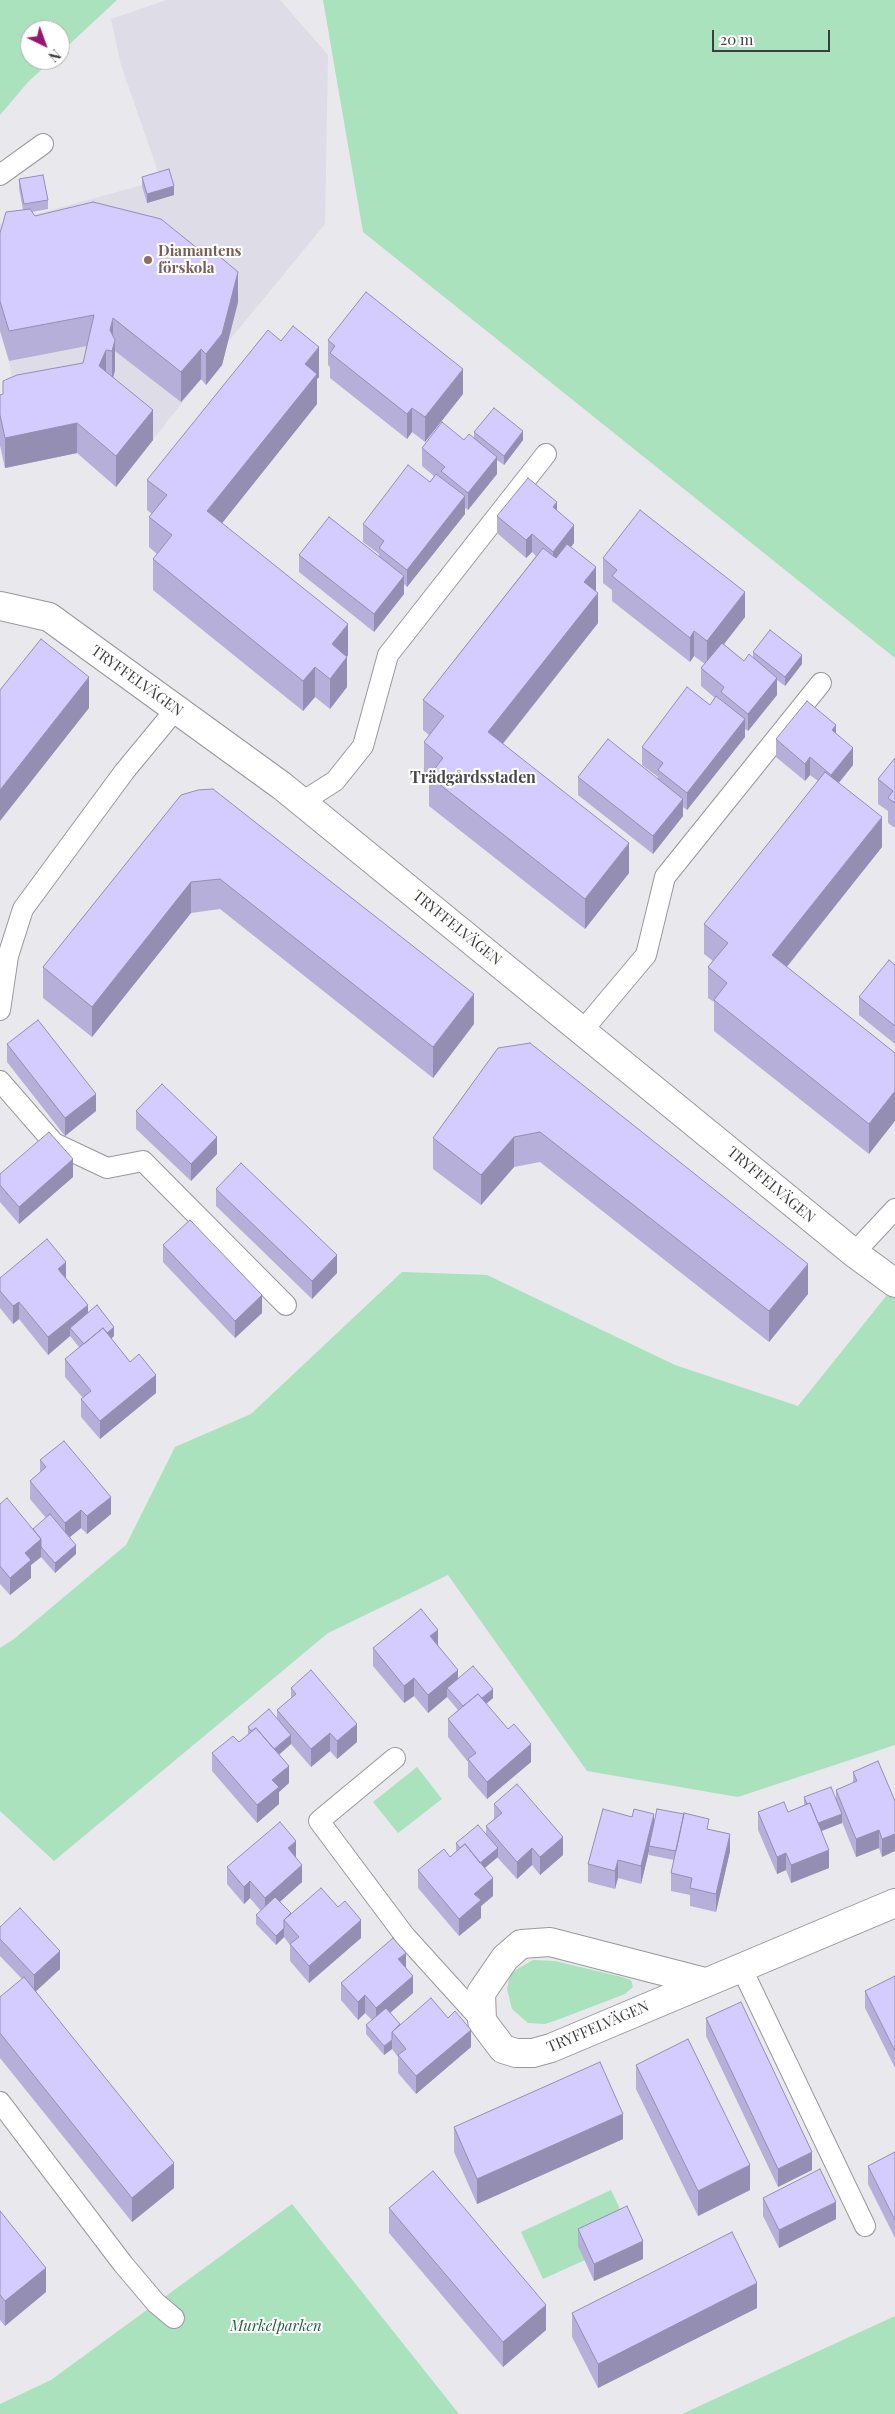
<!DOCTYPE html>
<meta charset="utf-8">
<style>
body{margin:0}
#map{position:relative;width:895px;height:2414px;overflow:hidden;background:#e9e8ec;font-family:"Playfair Display",serif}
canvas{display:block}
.north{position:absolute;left:20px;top:20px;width:50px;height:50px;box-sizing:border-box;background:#fff;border:1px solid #b1b1b2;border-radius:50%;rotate:138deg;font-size:14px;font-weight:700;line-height:20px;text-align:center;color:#3d3c3e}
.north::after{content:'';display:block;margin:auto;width:18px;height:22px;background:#961770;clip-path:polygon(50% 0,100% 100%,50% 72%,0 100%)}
.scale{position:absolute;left:712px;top:30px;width:118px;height:22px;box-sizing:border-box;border:2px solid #3d3c3e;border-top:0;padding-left:6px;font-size:15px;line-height:18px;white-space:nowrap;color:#3d3c3e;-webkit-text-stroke:4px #fff;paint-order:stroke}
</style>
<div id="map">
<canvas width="895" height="2414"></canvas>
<div class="north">N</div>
<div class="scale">20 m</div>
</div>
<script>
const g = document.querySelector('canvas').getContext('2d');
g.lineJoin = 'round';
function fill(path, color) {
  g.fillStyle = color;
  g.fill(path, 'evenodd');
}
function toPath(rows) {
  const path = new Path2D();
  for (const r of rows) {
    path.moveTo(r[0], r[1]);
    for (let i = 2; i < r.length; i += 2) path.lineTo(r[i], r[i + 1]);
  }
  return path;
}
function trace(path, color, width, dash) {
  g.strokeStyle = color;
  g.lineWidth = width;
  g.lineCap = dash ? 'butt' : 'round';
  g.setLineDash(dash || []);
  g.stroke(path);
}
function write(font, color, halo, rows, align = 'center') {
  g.font = font + ' "Playfair Display",serif';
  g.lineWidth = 4;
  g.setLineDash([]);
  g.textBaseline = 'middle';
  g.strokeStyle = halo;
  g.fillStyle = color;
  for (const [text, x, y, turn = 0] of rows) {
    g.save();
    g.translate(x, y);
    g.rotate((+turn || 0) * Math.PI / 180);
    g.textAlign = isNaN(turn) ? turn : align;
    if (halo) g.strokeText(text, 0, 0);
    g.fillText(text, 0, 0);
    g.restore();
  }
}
fill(toPath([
 [167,0,280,0,328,55,325,224,228,342,222,365,206,385,201,379,116,486,77,453,5,468,0,445,17,405,9,361,0,331,0,224,161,180,121,65,111,19]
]), '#dddce7');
fill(toPath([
 [0,0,117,0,60,53,60,30,30,30,30,60,52,60,28,82,0,115],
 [323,0,895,0,895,658,363,232],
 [402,1272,487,1275,675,1365,798,1406,895,1285,895,1745,738,1797,587,1771,448,1575,328,1633,54,1861,0,1811,0,1648,14,1639,126,1545,175,1447,251,1414],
 [417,1767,442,1799,398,1833,373,1802],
 [533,1960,555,1961,622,1977,631,1980,633,1987,625,1994,557,2020,545,2024,528,2023,512,2009,507,1989,510,1976,514,1971],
 [611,2190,627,2224,585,2260,543,2279,521,2232],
 [292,2204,459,2414,0,2414,0,2404,51,2380],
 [895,2316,895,2414,682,2414]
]), '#a9e2bc');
const lane = toPath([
 [0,175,43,144],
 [302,802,335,781,363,746,388,655,546,454],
 [0,1010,8,956,23,909,124,772,176,709],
 [583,1030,646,955,665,877,821,683],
 [0,1081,54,1143,107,1168,143,1161,286,1305],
 [854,1253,895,1209],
 [395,1758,319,1821,405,1936,482,2021],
 [741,1967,865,2226],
 [0,2102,123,2264,156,2303,174,2318]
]);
const street = toPath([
 [0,606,49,617,282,786,854,1253,895,1283],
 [705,1982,550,1942,521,1944,505,1958,481,1993,482,2021,503,2049,516,2053,533,2053,551,2048,895,1903]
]);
trace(lane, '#98989c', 22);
trace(street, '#98989c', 30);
trace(lane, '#fff', 20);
trace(street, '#fff', 28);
fill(toPath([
 [142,177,174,195,147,203,142,186],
 [19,179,48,200,48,209,32,212,35,216,238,302,222,365,206,385,201,379,181,402,115,351,115,370,113,377,153,440,116,487,77,453,5,468,0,445,0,395,3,395,3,381,83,363,87,346,9,361,0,331,0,233,23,210,19,188],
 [328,340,463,394,425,442,412,432,407,439,330,378,330,367,328,365],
 [281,341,319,377,317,379,317,404,222,523,348,655,347,657,347,687,330,709,315,697,303,711,153,590,153,559,157,554,149,547,149,517,152,514,147,510,147,480],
 [474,432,523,440,504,465,497,460,497,474,468,510,465,508,465,514,407,587,404,584,404,594,374,632,299,572,299,555,379,557,379,554,363,542,363,524,430,482,434,476,422,466,422,448,474,438],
 [557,511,574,543,571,547,596,591,598,623,503,744,629,873,585,929,429,806,429,776,424,772,424,742,429,735,423,730,423,700,536,556,532,552,526,558,497,533,497,516],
 [603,558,745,617,724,644,744,661,753,658,753,652,802,664,785,686,777,680,777,695,748,731,745,729,745,737,687,810,683,807,683,816,653,854,578,795,578,777,658,779,658,777,642,765,642,747,710,705,715,698,701,686,701,668,705,664,694,656,690,662,612,601,612,590,603,583],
 [836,733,853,765,839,783,882,847,787,967,895,1053,869,1154,714,1031,714,1002,708,998,708,967,713,961,704,954,704,924,818,781,810,775,805,781,776,757,776,739],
 [895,758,895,828,888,823,888,811,878,804,878,779],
 [181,795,474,1024,433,1078,220,909,191,913,92,1037,43,998,43,967],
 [895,965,895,1044,859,1015,859,997],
 [7,1044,96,1111,65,1136,7,1062],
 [498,1048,808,1294,769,1342,540,1162,514,1167,481,1205,433,1169,433,1138],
 [136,1111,217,1154,191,1181,136,1129],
 [0,1174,73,1177,19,1224,0,1202],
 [216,1189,337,1273,312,1299,216,1206],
 [163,1245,262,1313,235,1338,163,1262],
 [0,1278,66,1278,88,1313,114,1336,111,1339,156,1393,100,1439,81,1417,81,1399,83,1398,65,1377,65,1359,79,1347,70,1336,48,1355,19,1319,13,1324,0,1308],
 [40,1460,111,1514,87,1534,81,1528,70,1537,76,1554,55,1573,41,1557,31,1565,31,1578,10,1595,0,1584,0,1504,33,1529,46,1518,30,1499,30,1481,40,1472],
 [438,1645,458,1678,493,1698,486,1704,531,1762,487,1799,468,1777,468,1762,448,1737,448,1719,458,1710,447,1697,428,1713,414,1696,404,1703,373,1666,373,1648],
 [291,1688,357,1742,337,1759,330,1751,311,1767,291,1744,279,1755,289,1783,279,1792,279,1804,257,1823,212,1771,212,1753,239,1742,248,1734,248,1727,277,1719,277,1710,291,1698],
 [853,1772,895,1801,882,1857,879,1848,856,1857,842,1822,842,1823,821,1831,829,1868,791,1883,786,1870,777,1874,758,1830,758,1812,788,1812,804,1805,804,1797,836,1799,836,1790,853,1783],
 [494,1804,563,1855,540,1875,532,1865,517,1879,497,1857,485,1868,493,1896,481,1906,481,1918,459,1936,418,1888,418,1870,450,1857,456,1851,456,1843,486,1834,486,1826,494,1819],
 [654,1823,709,1829,730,1851,716,1912,690,1906,690,1895,671,1891,671,1873,674,1860,649,1855,649,1851,641,1884,618,1878,615,1889,588,1882,588,1864],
 [296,1857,302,1882,280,1902,291,1913,361,1938,309,1983,290,1961,290,1945,284,1937,276,1945,256,1924,256,1915,261,1911,250,1898,244,1904,227,1884,227,1867],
 [0,1927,60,1969,36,1991,174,2188,132,2222,0,2058,0,1997,22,1979,0,1956],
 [406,1968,413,1993,390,2013,400,2024,471,2047,416,2094,398,2073,398,2057,392,2049,384,2055,366,2034,366,2025,372,2020,365,2013,358,2020,341,2000,341,1983],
 [895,1976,895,2068,865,2008,865,1991],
 [706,2018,812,2170,778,2187,706,2036],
 [636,2065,750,2190,698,2216,636,2089],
 [454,2127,623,2139,477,2204,454,2152],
 [895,2152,895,2238,868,2184,868,2166],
 [763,2198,836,2219,779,2248,763,2216],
 [389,2208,546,2330,503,2367,389,2233],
 [0,2211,46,2292,5,2326,0,2320],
 [578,2229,643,2259,594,2281,578,2246],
 [757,2308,598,2388,572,2337,572,2313]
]), '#b6afda');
fill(toPath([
 [174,186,174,195,147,203,147,194],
 [238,272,238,302,222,365,206,385,206,354],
 [113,318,113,348,115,340,115,370,112,382,112,351,110,330],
 [319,347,319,377,317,379,317,404,207,542,207,511,305,364],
 [201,349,201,379,181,402,181,372],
 [106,350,106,381,99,366],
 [463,369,463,394,425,442,425,417],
 [412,408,412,432,407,439,407,414],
 [153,410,153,440,116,487,116,456],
 [77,423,77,453,5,468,5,438],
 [523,431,523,440,504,465,504,456],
 [497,457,497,474,468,510,468,493],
 [465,496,465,514,407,587,407,570],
 [557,502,557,520,553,507],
 [574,525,574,543,553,569,553,552],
 [532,534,532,552,526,558,526,540],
 [596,567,596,596,598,593,598,623,488,762,488,732,584,582],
 [404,576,404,594,374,632,374,614],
 [745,592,745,617,707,666,707,641],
 [348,624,348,655,332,675,332,644],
 [694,631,694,656,690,662,690,638],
 [802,655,802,664,785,686,785,677],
 [347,657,347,687,330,709,330,679],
 [315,667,315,697,303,711,303,681],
 [89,677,89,708,0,821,0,790],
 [777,678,777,695,748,731,748,714],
 [745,719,745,737,687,810,687,793],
 [836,725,836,743,832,730],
 [853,748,853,765,831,792,831,775],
 [810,757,810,775,805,781,805,764],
 [683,799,683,816,653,854,653,836],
 [882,817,882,847,772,985,772,955],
 [629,843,629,873,585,929,585,899],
 [191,882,191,913,92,1037,92,1007],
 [474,994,474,1024,433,1078,433,1047],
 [895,1091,895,1121,869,1154,869,1124],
 [96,1094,96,1111,65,1136,65,1118],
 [217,1137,217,1154,191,1181,191,1164],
 [514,1137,514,1167,481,1205,481,1175],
 [73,1159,73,1177,19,1224,19,1207],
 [337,1255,337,1273,312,1299,312,1281],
 [66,1262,66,1280,58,1269],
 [808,1264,808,1294,769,1342,769,1311],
 [262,1295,262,1313,235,1338,235,1321],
 [19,1302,19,1319,13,1324,13,1306],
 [88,1305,88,1322,70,1328,70,1336,48,1355,48,1337],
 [114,1327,114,1336,88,1358,88,1349],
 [156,1375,156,1393,100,1439,100,1421],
 [111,1497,111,1514,87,1534,87,1516],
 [81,1510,81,1528,65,1541,65,1523],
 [41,1539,41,1557,31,1565,31,1578,10,1595,10,1578,25,1553],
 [76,1545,76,1554,55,1573,55,1563],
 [438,1630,438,1647,430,1636],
 [458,1670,458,1688,447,1688,447,1697,428,1713,428,1695],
 [414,1678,414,1696,404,1703,404,1686],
 [493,1689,493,1698,467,1720,467,1711],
 [357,1724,357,1742,337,1759,337,1741],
 [330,1733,330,1751,311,1767,311,1749],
 [291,1735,291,1744,270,1762,270,1753],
 [531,1744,531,1762,487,1799,487,1782],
 [289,1766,289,1783,279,1792,279,1804,257,1823,257,1805,272,1780],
 [654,1814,654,1832,649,1846,649,1851,641,1884,641,1866],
 [842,1814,842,1823,814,1834,814,1825],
 [879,1830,879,1848,856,1857,856,1839],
 [730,1834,730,1851,716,1912,716,1894],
 [895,1834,895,1851,882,1857,882,1839],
 [563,1837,563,1855,540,1875,540,1857],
 [296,1841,296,1859,288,1848],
 [498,1848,498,1857,476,1875,476,1866],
 [532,1848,532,1865,517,1879,517,1862],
 [829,1850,829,1868,791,1883,791,1865],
 [786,1853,786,1870,777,1874,777,1857],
 [618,1860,618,1878,615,1889,615,1871],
 [302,1865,302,1882,265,1915,265,1898],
 [493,1878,493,1896,481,1906,481,1918,459,1936,459,1919,474,1894],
 [250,1881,250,1898,244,1904,244,1887],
 [361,1920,361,1938,309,1983,309,1966],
 [284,1928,284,1937,276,1945,276,1936],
 [60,1951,60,1969,34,1993,34,1975],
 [406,1953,406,1970,398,1959],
 [413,1976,413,1993,376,2025,376,2008],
 [365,1995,365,2013,358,2020,358,2002],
 [471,2030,471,2047,416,2094,416,2076],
 [392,2040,392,2049,384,2055,384,2046],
 [623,2114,623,2139,477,2204,477,2179],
 [812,2152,812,2170,778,2187,778,2169],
 [174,2163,174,2188,132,2222,132,2198],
 [750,2165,750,2190,698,2216,698,2191],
 [836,2202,836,2219,779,2248,779,2230],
 [643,2241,643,2259,594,2281,594,2264],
 [46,2268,46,2292,5,2326,5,2301],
 [757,2283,757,2308,598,2388,598,2364],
 [546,2305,546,2330,503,2367,503,2342]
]), '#948fb2');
const building = toPath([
 [169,169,174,186,147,194,142,177,169,169],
 [43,175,48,200,24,204,19,179,43,175],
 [93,202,161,219,208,257,219,256,238,272,222,334,206,354,201,349,181,372,113,318,110,330,115,340,112,351,106,350,99,366,153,410,116,456,77,423,5,438,0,415,0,395,3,394,3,381,17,375,83,363,94,315,9,331,0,301,0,233,6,212,30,209,35,216,93,202],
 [366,292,463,369,425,417,412,408,407,414,330,353,335,346,328,340,366,292],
 [293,326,319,347,305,364,317,374,207,511,348,624,332,644,347,657,330,679,315,667,303,681,153,559,172,535,149,517,167,495,147,480,268,330,281,341,293,326],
 [494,408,523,431,504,456,474,432,494,408],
 [442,422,464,440,469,434,497,457,468,493,441,471,445,467,422,448,442,422],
 [408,465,430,482,436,474,465,496,407,570,379,548,384,541,363,524,408,465],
 [528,478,557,502,553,507,574,525,553,552,532,534,526,540,497,516,528,478],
 [640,510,745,592,707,641,694,631,690,638,612,576,617,570,603,558,640,510],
 [329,517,404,576,374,614,299,555,329,517],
 [567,544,596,567,584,582,598,593,488,732,629,843,585,899,429,776,443,758,424,742,444,716,423,700,543,548,556,558,567,544],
 [770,630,802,655,785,677,753,652,770,630],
 [41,639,89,677,0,790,0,690,41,639],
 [722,643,744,661,749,654,777,678,748,714,721,692,724,687,701,668,722,643],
 [687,687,710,705,716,696,745,719,687,793,658,770,663,763,642,747,687,687],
 [807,701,836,725,832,730,853,748,831,775,810,757,805,764,776,739,807,701],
 [608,739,683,799,653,836,578,777,608,739],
 [895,758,895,803,888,798,893,791,878,779,895,758],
 [825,772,882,817,772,955,895,1053,895,1091,869,1124,714,1000,727,983,708,967,728,943,704,924,825,772],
 [213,789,474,994,433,1047,220,879,191,882,92,1007,43,967,181,795,198,790,213,789],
 [889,960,895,965,895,1026,859,997,889,960],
 [38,1020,96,1094,65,1118,7,1044,38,1020],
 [530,1043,808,1264,769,1311,540,1132,514,1137,481,1175,433,1138,498,1048,530,1043],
 [162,1084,217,1137,191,1164,136,1111,162,1084],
 [49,1132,73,1159,19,1207,0,1185,0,1174,49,1132],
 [241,1163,337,1255,312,1281,216,1189,241,1163],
 [190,1220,262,1295,235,1321,163,1245,190,1220],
 [47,1239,66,1262,58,1269,88,1305,48,1337,19,1302,13,1306,0,1291,0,1278,47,1239],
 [97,1305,114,1327,107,1333,103,1328,84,1344,70,1328,97,1305],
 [103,1328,130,1362,139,1354,156,1375,100,1421,81,1399,91,1391,65,1359,103,1328],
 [64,1441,111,1497,87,1516,81,1510,65,1523,30,1481,46,1467,40,1460,64,1441],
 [7,1498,41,1539,25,1553,31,1560,10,1578,0,1566,0,1504,7,1498],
 [50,1514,76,1545,55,1563,41,1547,41,1539,33,1529,50,1514],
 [421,1609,438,1630,430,1636,458,1670,428,1695,414,1678,404,1686,373,1648,421,1609],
 [473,1666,493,1689,482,1698,478,1694,463,1706,447,1688,473,1666],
 [311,1670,357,1724,337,1741,330,1733,311,1749,277,1710,296,1694,291,1688,311,1670],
 [478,1694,508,1729,514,1724,531,1744,487,1782,468,1759,476,1753,448,1719,478,1694],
 [269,1709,291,1735,274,1749,256,1728,251,1731,248,1727,269,1709],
 [256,1728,289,1766,272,1780,279,1787,257,1805,212,1753,233,1736,239,1742,256,1728],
 [878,1761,895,1801,895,1834,882,1839,879,1830,856,1839,836,1790,857,1781,853,1772,878,1761],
 [517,1784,563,1837,540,1857,532,1848,517,1862,486,1826,502,1813,494,1804,517,1784],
 [831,1787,842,1814,818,1823,810,1803,807,1804,804,1797,831,1787],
 [784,1802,788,1812,810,1803,829,1850,791,1865,786,1853,777,1857,758,1812,784,1802],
 [603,1809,632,1817,634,1809,654,1814,641,1866,618,1860,615,1871,588,1864,603,1809],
 [657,1809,684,1814,676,1851,649,1846,657,1809],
 [684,1813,709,1819,707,1829,730,1834,716,1894,690,1888,692,1878,671,1873,684,1813],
 [280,1822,296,1841,288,1848,302,1865,265,1898,250,1881,244,1887,227,1867,280,1822],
 [478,1825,498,1848,480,1863,465,1844,460,1848,456,1843,478,1825],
 [465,1844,493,1878,474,1894,481,1900,459,1919,418,1870,444,1849,450,1857,465,1844],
 [321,1888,338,1907,345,1901,361,1920,309,1966,290,1944,299,1937,284,1920,321,1888],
 [275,1897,291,1913,284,1920,284,1928,276,1936,256,1915,275,1897],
 [20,1908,60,1951,34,1975,0,1939,0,1927,20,1908],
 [393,1938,406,1953,398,1959,413,1976,376,2008,365,1995,358,2002,341,1983,393,1938],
 [895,1976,895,2051,865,1991,895,1976],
 [24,1977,174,2163,132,2198,0,2033,0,1997,24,1977],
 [431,1998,448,2018,455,2011,471,2030,416,2076,398,2055,406,2049,392,2032,431,1998],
 [741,2002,812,2152,778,2169,706,2018,741,2002],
 [386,2008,400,2024,392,2032,392,2040,384,2046,366,2025,386,2008],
 [688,2039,750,2165,698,2191,636,2065,688,2039],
 [600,2062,623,2114,477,2179,454,2127,600,2062],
 [895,2152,895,2220,868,2166,895,2152],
 [820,2169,836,2202,779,2230,763,2198,820,2169],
 [433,2171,546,2305,503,2342,389,2208,433,2171],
 [627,2206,643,2241,594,2264,578,2229,627,2206],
 [0,2211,46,2268,5,2301,0,2295,0,2211],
 [732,2232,757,2283,598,2364,572,2313,732,2232]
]);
fill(building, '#d4ccfe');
trace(building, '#948fb2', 1);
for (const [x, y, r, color] of [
 [148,260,5,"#8d6e63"]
]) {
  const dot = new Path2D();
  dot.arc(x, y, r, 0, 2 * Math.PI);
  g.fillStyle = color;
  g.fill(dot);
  trace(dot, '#fff', 2);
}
write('bold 15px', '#785e54', '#fff', [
 ["Diamantens",158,251],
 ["förskola",158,268]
], 'left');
write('15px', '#3d3c3e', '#fff', [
 ["TRYFFELVÄGEN",137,681,36],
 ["TRYFFELVÄGEN",457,928,39],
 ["TRYFFELVÄGEN",771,1185,40],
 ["TRYFFELVÄGEN",598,2027,-23]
]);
write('italic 15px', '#23623e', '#fff', [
 ["Murkelparken",276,2326]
]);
write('bold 16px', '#48484b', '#fff', [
 ["Trädgårdsstaden",473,778]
]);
</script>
